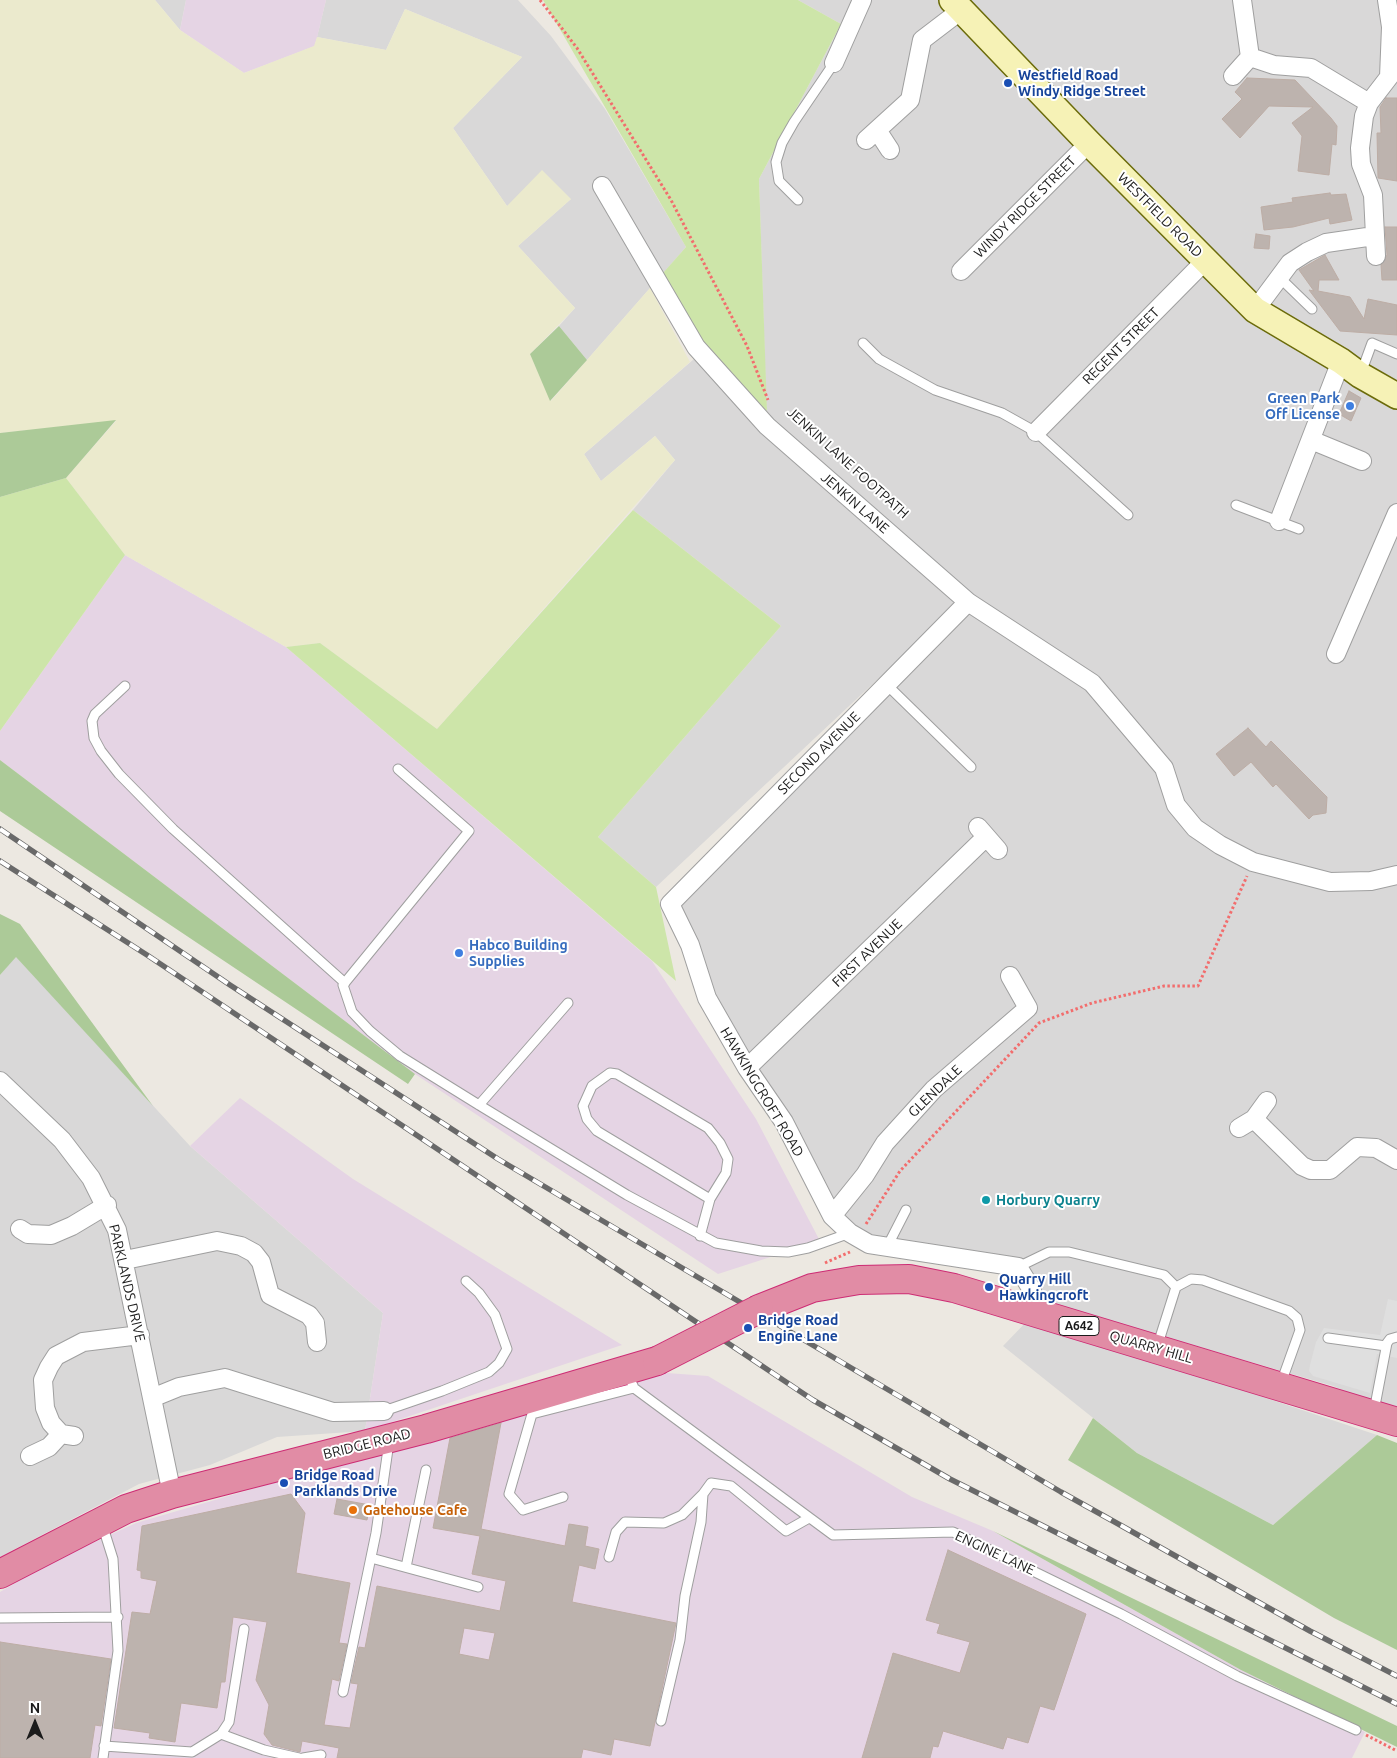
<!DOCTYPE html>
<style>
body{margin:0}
#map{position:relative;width:1397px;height:1758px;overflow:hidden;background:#ece8e1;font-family:Ubuntu,sans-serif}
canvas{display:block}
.north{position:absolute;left:10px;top:1698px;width:50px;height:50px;-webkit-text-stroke:4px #fff;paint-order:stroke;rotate:0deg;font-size:14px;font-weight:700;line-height:20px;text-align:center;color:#1b1b1b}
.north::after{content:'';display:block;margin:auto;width:18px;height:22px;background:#1b1b1b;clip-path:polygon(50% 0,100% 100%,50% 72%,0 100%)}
</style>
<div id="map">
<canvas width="1397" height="1758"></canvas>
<div class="north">N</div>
</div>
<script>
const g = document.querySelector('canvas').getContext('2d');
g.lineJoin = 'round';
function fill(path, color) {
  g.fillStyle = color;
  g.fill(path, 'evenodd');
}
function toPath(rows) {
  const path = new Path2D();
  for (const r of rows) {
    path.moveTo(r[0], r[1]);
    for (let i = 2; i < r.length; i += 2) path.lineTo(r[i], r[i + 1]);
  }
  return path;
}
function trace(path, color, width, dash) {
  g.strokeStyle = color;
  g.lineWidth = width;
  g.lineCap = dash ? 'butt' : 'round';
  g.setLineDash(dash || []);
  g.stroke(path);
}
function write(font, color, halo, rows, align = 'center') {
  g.font = font + ' Ubuntu,sans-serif';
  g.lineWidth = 4;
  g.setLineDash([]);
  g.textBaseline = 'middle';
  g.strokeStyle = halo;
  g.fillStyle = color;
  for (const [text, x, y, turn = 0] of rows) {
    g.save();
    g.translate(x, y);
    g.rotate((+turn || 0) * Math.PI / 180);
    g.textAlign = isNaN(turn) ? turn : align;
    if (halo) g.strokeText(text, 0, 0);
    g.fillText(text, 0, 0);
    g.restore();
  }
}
fill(toPath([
 [155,0,186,0,180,30],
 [326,0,518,0,551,36,605,109,686,247,587,360,559,326,575,308,518,246,571,199,507,206,453,128,522,57,405,9,386,50,317,37],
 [798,0,1397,0,1397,1413,1333,1386,1134,1328,1034,1313,1018,1267,856,1238,747,1068,670,904,968,602,767,426,759,179,841,24],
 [701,353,959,603,656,887,598,837,781,626,633,510,675,460,655,436,601,481,584,454],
 [16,956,190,1146,383,1313,365,1431,277,1437,210,1465,139,1484,0,1557,0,975],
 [1029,1319,1377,1435,1273,1525,1137,1453,1003,1346]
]), '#d9d8d8');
fill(toPath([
 [186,0,326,0,315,46,244,73,180,30],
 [125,555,286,647,652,961,756,1119,820,1241,718,1274,415,1074,0,760,0,731],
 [240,1098,353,1179,622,1345,365,1431,383,1313,190,1146],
 [653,1372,708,1376,912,1497,993,1531,1241,1670,1365,1732,1352,1758,0,1758,0,1592,51,1562,136,1523]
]), '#e5d4e4');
fill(toPath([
 [0,0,155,0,180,30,244,73,314,46,317,37,386,50,405,9,522,57,453,128,507,206,542,170,571,199,518,246,575,308,530,354,551,401,650,288,690,362,584,454,601,481,655,436,675,460,437,729,320,643,286,647,125,555,66,478,116,421,0,433]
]), '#ebeacd');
fill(toPath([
 [543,0,798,0,841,24,759,179,767,411,703,345,663,273,686,247],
 [66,478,125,555,0,731,0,497],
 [633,510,781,626,598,837,656,887,676,981,286,647,320,643,437,729]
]), '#cde5a9');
fill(toPath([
 [559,326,587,360,550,401,530,354],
 [116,420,66,478,0,497,0,433],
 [0,760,415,1074,408,1084,0,811],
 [0,914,20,924,153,1106,16,957,0,975],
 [1093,1418,1137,1453,1273,1525,1377,1435,1397,1443,1397,1650,1334,1618,1068,1460],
 [993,1531,1397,1726,1397,1747,1241,1670]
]), '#acca98');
fill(toPath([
 [1388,1299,1397,1301,1397,1358,1377,1354,1370,1393,1313,1376,1309,1371,1310,1365,1316,1342,1324,1328,1380,1335]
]), '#dfdfdf');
const building = toPath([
 [1247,78,1295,80,1331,118,1337,126,1336,145,1332,144,1329,175,1298,171,1302,136,1292,123,1313,107,1269,106,1240,138,1222,119,1242,99,1235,92,1247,78],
 [1386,98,1397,98,1397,181,1378,178,1377,133,1381,133,1380,107,1386,98],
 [1330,193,1331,195,1346,194,1352,220,1330,224,1329,218,1293,227,1264,230,1261,207,1293,202,1292,198,1330,193],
 [1385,227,1397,227,1397,280,1382,280,1381,265,1387,255,1385,227],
 [1256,234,1270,236,1269,249,1254,248,1256,234],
 [1325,255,1339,280,1319,280,1318,291,1350,297,1364,319,1368,299,1397,305,1397,335,1340,331,1309,290,1314,291,1299,270,1325,255],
 [1349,391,1361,398,1351,421,1339,414,1349,391],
 [1248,728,1266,747,1271,741,1327,797,1326,813,1313,815,1309,819,1276,784,1273,787,1251,762,1234,776,1216,754,1248,728],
 [501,1423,481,1529,565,1546,569,1524,588,1527,585,1546,599,1549,595,1569,579,1565,572,1602,676,1623,650,1746,614,1739,611,1755,583,1749,581,1758,337,1758,339,1748,302,1741,300,1752,272,1745,264,1734,269,1705,256,1680,267,1622,233,1617,225,1682,221,1682,217,1708,181,1703,175,1742,149,1738,150,1733,114,1728,132,1612,150,1614,157,1581,141,1578,141,1571,137,1570,142,1526,291,1494,305,1513,296,1573,350,1583,339,1643,347,1644,339,1681,332,1679,324,1725,350,1728,358,1684,351,1683,359,1647,365,1648,377,1586,500,1611,506,1581,472,1574,480,1536,433,1528,450,1438,501,1423],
 [464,1628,495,1633,489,1660,459,1654,464,1628],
 [337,1499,370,1505,367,1520,334,1514,337,1499],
 [948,1550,1086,1614,1054,1710,1040,1706,1028,1743,1007,1737,1003,1749,943,1731,938,1747,933,1746,930,1758,862,1758,893,1653,960,1673,970,1642,937,1633,940,1624,926,1620,948,1550],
 [0,1642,111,1659,101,1726,95,1725,90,1758,0,1758,0,1642]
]);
fill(building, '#bdb3ae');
trace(building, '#bdada5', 1);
const lane = toPath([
 [798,200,779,181,776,162,782,143,794,122,834,63],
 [1279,277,1312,309],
 [863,343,879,359,935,390,1002,413,1036,432,1128,515],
 [1361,373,1372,343,1397,354],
 [1236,505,1299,529],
 [886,684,971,767],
 [125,686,95,714,92,721,94,738,101,751,119,774,173,829,345,983],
 [398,769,469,831,343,985,352,1012,370,1031,400,1056,479,1105,627,1195,716,1243,761,1251,788,1252,808,1248,850,1233],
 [479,1105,568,1003],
 [700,1236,710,1199,726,1173,728,1159,720,1143,708,1128,617,1074,610,1073,592,1086,583,1106,587,1119,597,1131,710,1199],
 [887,1247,906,1210],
 [1018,1267,1049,1252,1069,1252,1164,1275,1176,1287],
 [1328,1338,1386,1346],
 [1157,1347,1176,1287,1191,1279,1203,1280,1289,1311,1297,1318,1300,1330,1281,1383],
 [628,1374,634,1388,833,1535,953,1532,1121,1614,1237,1676,1356,1730],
 [384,1411,442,1391,489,1372,499,1363,507,1349,495,1315,479,1293,466,1281],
 [1374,1411,1387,1343,1390,1339,1397,1337],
 [563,1497,523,1510,509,1494,532,1414,634,1388],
 [102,1524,113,1559,118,1651,103,1758],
 [609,1557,616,1532,625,1522,664,1523,682,1515,703,1494],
 [371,1558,478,1587],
 [406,1567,426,1470],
 [0,1618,118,1617],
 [343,1692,376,1533,389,1442],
 [661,1721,680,1640,685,1596,701,1522,703,1494,711,1483,731,1486,786,1531,809,1518],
 [221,1734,264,1750,299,1758],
 [104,1746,192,1752,221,1734,229,1722,244,1629],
 [303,1758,321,1755]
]);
const street = toPath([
 [1242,0,1250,57,1274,65,1311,68,1369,103],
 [834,63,862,0],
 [1233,76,1250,57],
 [877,130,890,150],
 [866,140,910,100,922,40,960,11],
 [602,186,696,347,767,426,968,602,1092,683,1164,768,1176,805,1195,828,1220,845,1253,862,1330,882,1371,881,1397,875],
 [1376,256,1373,195,1361,164,1360,148,1364,116,1369,103,1389,77,1391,27,1387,0],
 [961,271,1089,143],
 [1255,310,1290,263,1307,252,1326,243,1374,236],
 [1036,432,1205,261],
 [1311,440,1362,461],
 [1279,521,1341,361],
 [968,602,670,904,690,945,707,998,747,1068,784,1122,832,1216,850,1233,869,1244,1018,1267,1032,1290,1034,1313],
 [1336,654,1397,513],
 [978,827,998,850],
 [747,1068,986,837],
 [0,1081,62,1140,91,1178,117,1230,172,1494],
 [1254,1119,1302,1166,1311,1170,1330,1170,1357,1147,1376,1148,1397,1160],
 [1239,1128,1254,1119,1267,1101],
 [832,1216,865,1175,885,1143,934,1089,1028,1008,1010,976],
 [20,1229,28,1234,51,1235,72,1226,107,1205],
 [125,1260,217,1241,241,1246,254,1253,261,1262,270,1295,309,1315,315,1323,317,1342],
 [152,1398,179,1387,225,1378,333,1412,384,1411],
 [74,1436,61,1434,51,1423,45,1408,43,1380,49,1367,56,1356,83,1342,140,1335],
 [30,1456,49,1447,61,1434]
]);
const secondary = toPath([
 [952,0,1089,143,1255,310,1341,361,1360,375,1397,396]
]);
const highway = toPath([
 [759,1309,812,1288,859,1280,909,1279,954,1288,1397,1422],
 [0,1574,126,1509,172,1494,426,1429,657,1361]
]);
trace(lane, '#9f9f9f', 11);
trace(street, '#9f9f9f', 20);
trace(secondary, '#6b6b0a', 28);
trace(highway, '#cd2c74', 30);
trace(toPath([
 [540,0,577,48,671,200,747,346,768,400],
 [866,1224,900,1171,1039,1023,1092,1003,1164,986,1198,986,1247,876],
 [825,1263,850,1252],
 [1366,1735,1397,1751]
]), '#f26d6d', 3, [2.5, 2.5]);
trace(lane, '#fff', 9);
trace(street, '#fff', 18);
trace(secondary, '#f6f2b6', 25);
trace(highway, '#e18ca5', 28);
const rail = toPath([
 [0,829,230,985,498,1159,1061,1492,1310,1631,1397,1676],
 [0,861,147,955,813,1400,950,1479,1397,1704]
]);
trace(rail, '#696969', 5.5);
trace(rail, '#fff', 4, [11]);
const highwayBridge = toPath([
 [657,1361,759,1309]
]);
trace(highwayBridge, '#cd2c74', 30, []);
trace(highwayBridge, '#e18ca5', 28);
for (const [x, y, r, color] of [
 [1008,83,5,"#1a4fb4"],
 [1350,406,5,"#3f7fe0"],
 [459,953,5,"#3f7fe0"],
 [986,1200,5,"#0f9aa8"],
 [989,1287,5,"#1a4fb4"],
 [748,1328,5,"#1a4fb4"],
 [284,1483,5,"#1a4fb4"],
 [353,1510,5,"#e8710a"]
]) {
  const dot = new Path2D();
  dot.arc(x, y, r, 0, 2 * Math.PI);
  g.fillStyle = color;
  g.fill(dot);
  trace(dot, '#fff', 2);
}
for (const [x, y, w] of [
 [1079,1326,40]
]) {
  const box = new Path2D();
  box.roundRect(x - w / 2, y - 9.5, w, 19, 4);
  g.fillStyle = '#fff';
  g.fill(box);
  trace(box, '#1b1b1b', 1);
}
write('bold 12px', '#1b1b1b', null, [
 ["A642",1079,1326]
]);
write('bold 14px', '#164399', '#fff', [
 ["Westfield Road",1018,75],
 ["Windy Ridge Street",1018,91],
 ["Quarry Hill",999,1279],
 ["Hawkingcroft",999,1295],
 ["Bridge Road",758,1320],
 ["Engine Lane",758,1336],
 ["Bridge Road",294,1475],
 ["Parklands Drive",294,1491]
], 'left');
write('14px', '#1b1b1b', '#fff', [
 ["WINDY RIDGE STREET",1025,207,-45],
 ["WESTFIELD ROAD",1160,215,45],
 ["REGENT STREET",1121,346,-45],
 ["JENKIN LANE FOOTPATH",848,463,42],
 ["JENKIN LANE",855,503,41],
 ["SECOND AVENUE",819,753,-45],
 ["FIRST AVENUE",867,953,-44],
 ["GLENDALE",935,1091,-44],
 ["HAWKINGCROFT ROAD",762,1092,59],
 ["PARKLANDS DRIVE",127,1283,77],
 ["QUARRY HILL",1151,1347,16],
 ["BRIDGE ROAD",367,1444,-14],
 ["ENGINE LANE",995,1553,25]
]);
write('bold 14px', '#366cbe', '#fff', [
 ["Green Park",1340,398],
 ["Off License",1340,414],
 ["Habco Building",469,945,"left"],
 ["Supplies",469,961,"left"]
], 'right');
write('bold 14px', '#0d838f', '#fff', [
 ["Horbury Quarry",996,1200]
], 'left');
write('bold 14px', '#c56008', '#fff', [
 ["Gatehouse Cafe",363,1510]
], 'left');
</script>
